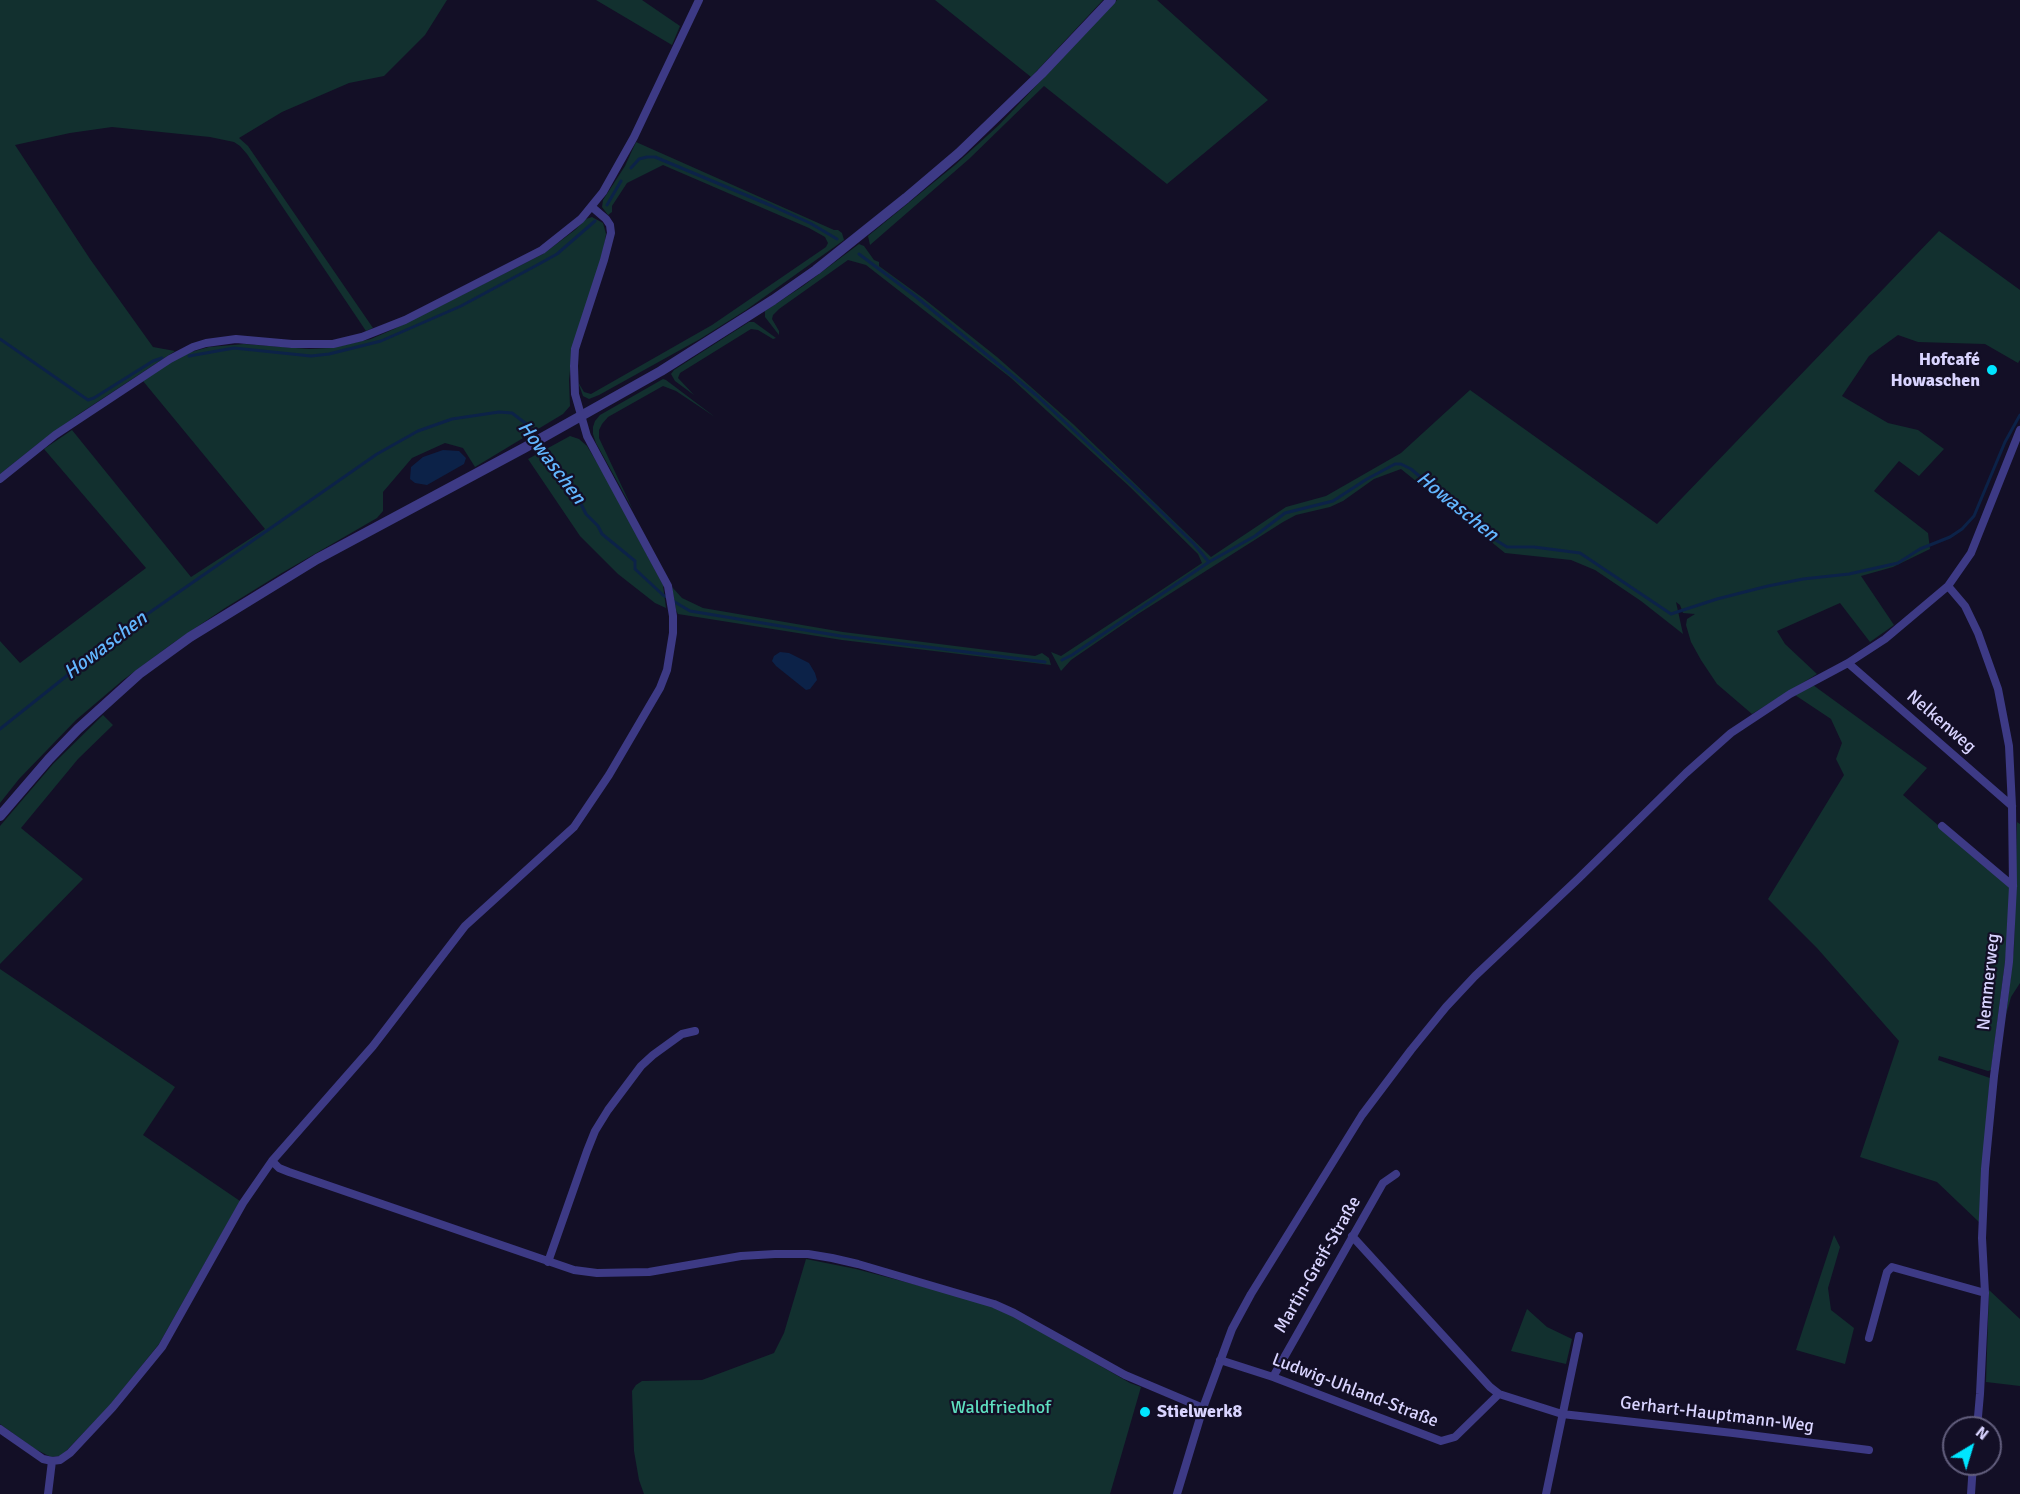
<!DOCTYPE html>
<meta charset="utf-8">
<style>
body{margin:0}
#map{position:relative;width:2020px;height:1494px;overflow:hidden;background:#130f26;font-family:Signika,sans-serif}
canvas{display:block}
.north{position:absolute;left:1942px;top:1416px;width:60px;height:60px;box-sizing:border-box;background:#130f26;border:2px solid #625e7d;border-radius:50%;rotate:38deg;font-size:16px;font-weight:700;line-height:24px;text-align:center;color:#d9d4ff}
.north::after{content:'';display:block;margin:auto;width:21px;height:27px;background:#00e5ff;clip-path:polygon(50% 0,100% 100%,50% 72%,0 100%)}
</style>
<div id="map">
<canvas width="2020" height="1494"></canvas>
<div class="north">N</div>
</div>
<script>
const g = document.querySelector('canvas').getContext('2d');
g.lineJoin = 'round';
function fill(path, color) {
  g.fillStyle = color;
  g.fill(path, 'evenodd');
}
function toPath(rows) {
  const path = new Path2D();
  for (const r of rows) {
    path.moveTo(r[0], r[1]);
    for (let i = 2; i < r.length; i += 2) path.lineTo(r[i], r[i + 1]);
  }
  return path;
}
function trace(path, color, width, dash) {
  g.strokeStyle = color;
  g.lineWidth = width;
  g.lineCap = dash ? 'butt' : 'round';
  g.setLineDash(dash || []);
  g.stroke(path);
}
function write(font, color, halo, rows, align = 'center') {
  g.font = font + ' Signika,sans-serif';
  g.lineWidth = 4.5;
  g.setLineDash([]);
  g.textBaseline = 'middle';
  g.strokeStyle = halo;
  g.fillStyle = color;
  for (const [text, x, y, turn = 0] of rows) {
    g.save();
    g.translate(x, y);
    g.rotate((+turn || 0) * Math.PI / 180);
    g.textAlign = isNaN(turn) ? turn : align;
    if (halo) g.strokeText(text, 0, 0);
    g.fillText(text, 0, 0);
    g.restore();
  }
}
fill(toPath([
 [0,0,447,0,425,35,384,76,349,83,282,112,239,138,248,146,373,328,366,331,247,154,240,146,234,142,210,137,112,127,70,133,15,145,90,259,153,347,175,351,79,414,39,443,0,474],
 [596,0,642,0,680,26,672,45],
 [935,0,1103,0,1031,77],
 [1117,0,1157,0,1268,100,1167,184,1044,86,969,159,870,245,868,236,955,165,999,125],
 [636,142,834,230,838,230,842,233,844,240,746,310,700,339,599,395,589,399,583,396,578,382,584,392,591,394,712,325,826,247,828,243,825,237,809,228,663,165,627,183,612,206,612,212,608,215,602,207,603,200,625,166],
 [592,217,603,223,606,234,603,254,572,352,569,380,570,406,563,414,475,467,463,448,445,443,412,458,383,492,383,511,377,518,280,574,225,608,173,643,123,680,76,720,19,779,0,803,0,641,20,663,146,568,44,449,72,430,191,577,265,529,143,381,172,361,191,352,209,347,244,344,309,349,330,348,371,339,394,329,543,254,575,230,586,219],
 [1939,231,2020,290,2020,360,2018,363,1985,344,1918,342,1898,335,1869,356,1842,396,1888,423,1918,430,1944,449,1919,476,1899,461,1874,491,1928,533,1930,549,1893,567,1861,576,1894,625,1870,642,1840,603,1777,631,1785,644,1817,674,1752,714,1717,684,1701,660,1691,642,1686,625,1687,619,1695,614,1683,613,1680,605,1676,602,1683,634,1641,601,1595,570,1571,560,1505,553,1401,469,1374,479,1343,501,1330,507,1296,515,1283,522,1138,614,1071,660,1061,671,1051,652,1061,656,1148,599,1202,563,1198,554,1130,487,1011,378,866,265,848,260,779,309,773,315,772,319,779,331,779,335,765,317,765,311,803,286,859,244,864,246,874,260,879,262,879,266,923,298,997,357,1073,424,1211,557,1286,507,1326,496,1401,453,1470,390,1657,524],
 [749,322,754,322,776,338,773,339,758,330,751,329,680,373,678,378,694,395,675,381,671,374,674,370],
 [663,379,666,380,715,417,676,391,663,386,608,417,602,424,599,430,599,438,633,510,596,443,593,434,593,427,595,421,600,415],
 [570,436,579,439,587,446,605,476,663,585,666,608,655,603,618,574,580,536,528,459],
 [672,587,682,598,703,608,843,632,1035,656,1042,653,1049,658,1051,665,842,640,678,614,676,610],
 [1813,685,1927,768,1903,795,2010,887,2008,939,1991,1070,1988,1071,1939,1056,1938,1060,1990,1078,1979,1222,1937,1182,1860,1157,1899,1041,1817,948,1768,899,1844,775,1836,759,1842,743,1831,719,1795,695],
 [103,715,113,725,78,759,21,828,83,879,0,964,0,826,53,764],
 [2017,822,2020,824,2020,983,2011,997,2006,1015,2014,948],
 [0,969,175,1087,143,1135,240,1201,159,1344,110,1405,67,1450,60,1456,51,1457,35,1449,0,1424],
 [1834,1235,1840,1247,1828,1288,1831,1310,1854,1328,1845,1364,1796,1350],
 [806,1259,856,1269,981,1302,1009,1313,1130,1383,1141,1387,1110,1494,644,1494,639,1480,634,1451,632,1391,636,1385,642,1381,702,1380,774,1353,784,1333],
 [1989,1290,2020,1319,2020,1386,1986,1382],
 [1527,1309,1547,1327,1572,1339,1566,1364,1511,1351]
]), '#12302f');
fill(toPath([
 [443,450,459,451,466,458,464,464,427,485,415,483,410,479,411,467,423,457],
 [780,652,789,653,809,663,815,673,817,680,810,689,806,690,776,666,772,661,774,656]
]), '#0c2248');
trace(toPath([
 [631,168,639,159,647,157,655,157,772,206,810,223,837,239],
 [607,205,621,181],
 [859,254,915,296,1036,395,1155,506,1194,544,1208,561],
 [0,339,88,400,94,398,153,361,162,358],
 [189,356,234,348,311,356,329,354,381,341,461,306,539,264,557,254,595,221],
 [1062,660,1072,655,1209,562,1255,536,1285,513,1333,501,1367,479,1395,464,1401,464,1411,469,1489,536,1507,547,1534,547,1580,553,1671,614,1717,599,1768,586,1803,579,1849,574,1898,563,1920,549,1950,537,1962,529,1974,516,2005,442,2020,415],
 [0,729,123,631,377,454,418,431,452,419,499,412,512,413,529,426,554,459,565,476,568,484,580,502,586,514,598,526,602,534,635,561,635,569,663,595,690,611,841,636,1045,662]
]), '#0c2248', 3);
trace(toPath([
 [0,479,55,435,170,359,193,347,206,343,236,339,292,344,333,344,362,337,405,320,542,250,581,219,603,192,634,137,699,0],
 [1948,586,1965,606,1978,633,1998,689,2009,746,2012,806,2013,886,2009,962,1994,1076,1985,1169,1982,1238,1985,1293,1980,1394,1977,1428],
 [1848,663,2012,806],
 [1942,826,2013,886],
 [272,1161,279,1168,289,1172,574,1270,597,1273,649,1272,741,1256,775,1254,808,1254,832,1258,858,1264,994,1304,1014,1313,1125,1375,1203,1408],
 [1352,1236,1490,1387,1499,1394,1562,1414,1733,1433,1869,1450],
 [548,1262,587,1151,595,1131,608,1110,641,1066,653,1055,682,1034,695,1031],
 [1869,1338,1887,1272,1892,1267,1985,1293],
 [1220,1360,1273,1377,1441,1441,1455,1437,1499,1394],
 [1273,1377,1383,1183,1396,1174],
 [0,1429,43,1459,52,1461,60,1460,70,1453,113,1407,162,1347,243,1203,272,1161,373,1046,465,926,574,827,609,775,660,688,667,670,673,633,673,616,668,586,587,436,575,394,574,366,575,349,604,260,611,233,610,225,606,219,592,207],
 [48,1494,52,1461],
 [1177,1494,1203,1408,1232,1329,1251,1294,1362,1115,1411,1050,1446,1007,1475,976,1579,878,1686,773,1731,733,1790,694,1848,663,1885,639,1948,586,1971,553,2020,430],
 [1546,1494,1579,1336],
 [1971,1494,1973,1464]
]), '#3d3a85', 8);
trace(toPath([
 [0,816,49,759,78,729,139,674,190,637,317,559,524,448,661,371,773,300,816,270,906,198,959,153,1041,74,1111,0]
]), '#3d3a85', 10);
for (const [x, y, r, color] of [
 [1992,370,6,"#00e5ff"],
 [1145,1412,6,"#00e5ff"]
]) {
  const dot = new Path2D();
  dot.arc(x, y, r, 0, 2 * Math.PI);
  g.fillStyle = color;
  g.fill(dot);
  trace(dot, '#130f26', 2);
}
write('bold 18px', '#d9d4ff', '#130f26', [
 ["Hofcafé",1980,360],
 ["Howaschen",1980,381],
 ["Stielwerk8",1157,1412,"left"]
], 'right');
write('18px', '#d9d4ff', '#130f26', [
 ["Nelkenweg",1941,722,41],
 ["Nemmerweg",1989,982,-84],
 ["Martin-Greif-Straße",1318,1265,-60],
 ["Ludwig-Uhland-Straße",1355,1391,21],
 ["Gerhart-Hauptmann-Weg",1717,1415,7]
]);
write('18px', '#5fe0c0', '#130f26', [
 ["Waldfriedhof",1001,1408]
]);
write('italic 20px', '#62b6ff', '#130f26', [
 ["Howaschen",551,463,53],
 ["Howaschen",1457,507,39],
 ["Howaschen",106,646,-37]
]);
</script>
